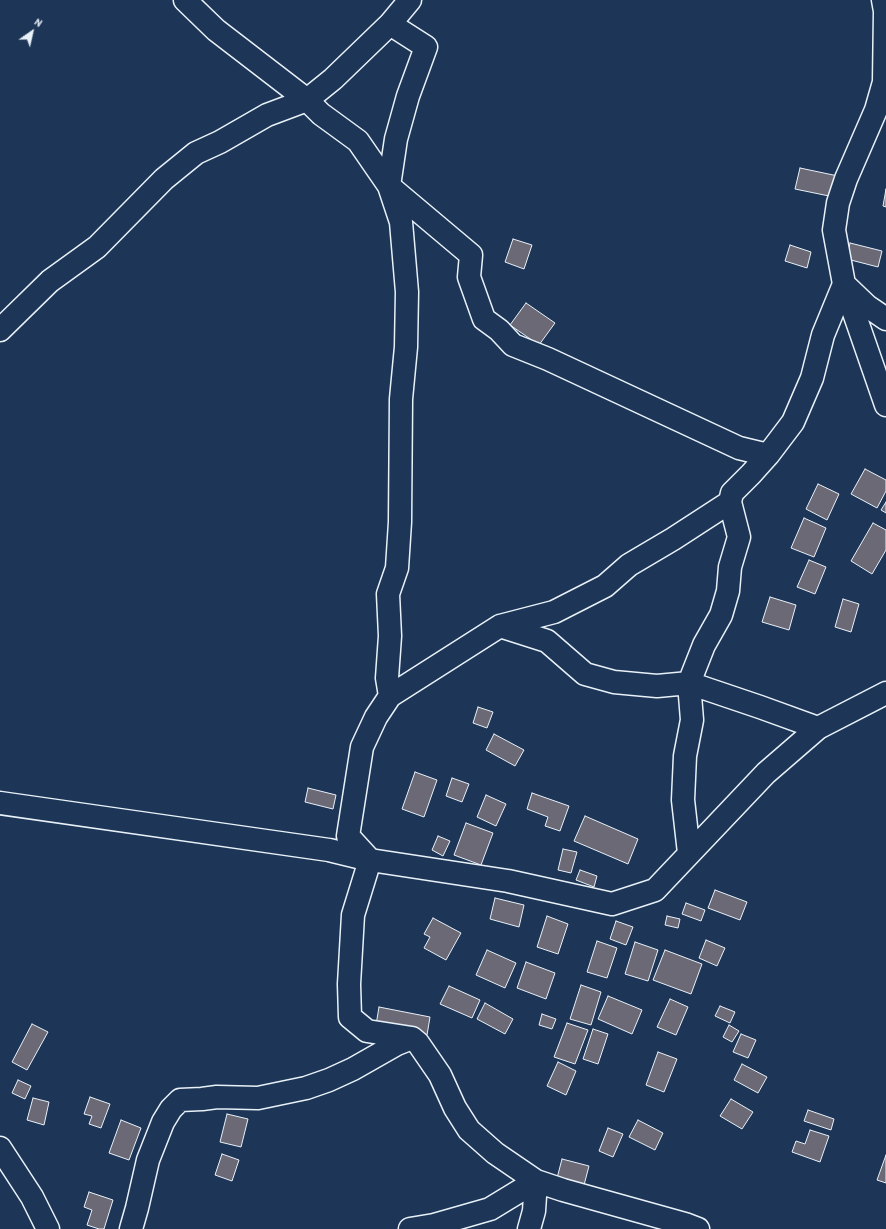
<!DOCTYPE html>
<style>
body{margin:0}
#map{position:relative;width:886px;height:1229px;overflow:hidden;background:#1d3557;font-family:"Patrick Hand",sans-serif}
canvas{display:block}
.north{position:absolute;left:12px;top:12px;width:40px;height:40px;-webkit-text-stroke:3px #1d3557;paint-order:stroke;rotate:34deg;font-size:11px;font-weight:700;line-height:16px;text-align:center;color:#e8f1f8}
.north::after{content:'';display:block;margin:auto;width:14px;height:18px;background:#e8f1f8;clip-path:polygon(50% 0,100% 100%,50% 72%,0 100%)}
</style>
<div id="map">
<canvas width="886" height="1229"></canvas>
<div class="north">N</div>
</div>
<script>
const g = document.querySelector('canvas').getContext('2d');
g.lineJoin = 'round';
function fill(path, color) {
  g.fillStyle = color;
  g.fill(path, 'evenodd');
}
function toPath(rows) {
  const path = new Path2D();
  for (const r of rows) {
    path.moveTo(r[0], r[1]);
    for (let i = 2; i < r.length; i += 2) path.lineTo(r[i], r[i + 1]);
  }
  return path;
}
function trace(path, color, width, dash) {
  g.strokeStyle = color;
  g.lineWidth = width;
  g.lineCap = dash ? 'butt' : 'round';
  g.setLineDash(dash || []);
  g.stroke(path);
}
const building = toPath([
 [800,168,838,176,834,197,795,189,800,168],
 [886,189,886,207,883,206,886,189],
 [513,239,532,245,524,269,505,262,513,239],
 [850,243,882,251,878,267,847,259,850,243],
 [790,245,811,252,807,268,785,261,790,245],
 [526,303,555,323,539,345,510,325,526,303],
 [865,469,886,480,886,491,877,508,851,494,865,469],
 [818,484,839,494,827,520,806,509,818,484],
 [886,502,886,513,881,510,886,502],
 [804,518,826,528,814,557,791,548,804,518],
 [873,523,886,530,886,550,872,574,851,561,873,523],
 [809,560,826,567,815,594,797,587,809,560],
 [770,597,796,605,789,630,762,622,770,597],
 [843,599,859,604,851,632,835,627,843,599],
 [478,707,493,712,487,728,473,723,478,707],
 [494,734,524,750,515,766,486,750,494,734],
 [415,772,437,780,424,817,402,809,415,772],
 [452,778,469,784,462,802,446,796,452,778],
 [308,788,336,795,333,809,305,802,308,788],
 [532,793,569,806,560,831,545,826,548,817,527,809,532,793],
 [486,795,506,804,496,826,477,817,486,795],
 [585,816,638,839,628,864,574,841,585,816],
 [466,823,493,833,481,865,454,855,466,823],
 [438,836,450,841,443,856,432,850,438,836],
 [563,849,577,852,571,873,558,870,563,849],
 [580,870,597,876,594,887,576,880,580,870],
 [715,890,747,902,740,920,708,908,715,890],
 [495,898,524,905,519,927,490,919,495,898],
 [686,903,705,910,701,921,682,914,686,903],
 [547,916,568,924,558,954,537,947,547,916],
 [667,916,680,919,678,928,665,925,667,916],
 [433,918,461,933,446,960,424,948,430,937,424,934,433,918],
 [616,921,633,927,626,945,610,939,616,921],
 [706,940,725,948,717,966,699,958,706,940],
 [597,941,617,948,607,978,587,972,597,941],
 [635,942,658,950,648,981,625,974,635,942],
 [487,950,516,963,505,988,476,975,487,950],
 [665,950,702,964,691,994,653,980,665,950],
 [526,962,555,973,546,999,517,988,526,962],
 [581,985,601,992,591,1025,570,1019,581,985],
 [449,986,480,1000,472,1018,440,1004,449,986],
 [608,996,642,1010,632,1034,598,1019,608,996],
 [670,999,688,1007,676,1035,657,1027,670,999],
 [485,1003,513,1019,505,1034,477,1019,485,1003],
 [720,1006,735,1012,730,1023,715,1016,720,1006],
 [379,1007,430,1017,427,1035,376,1025,379,1007],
 [542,1014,556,1019,552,1029,539,1025,542,1014],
 [567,1023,588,1030,575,1064,554,1057,567,1023],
 [32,1024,48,1032,27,1070,12,1062,32,1024],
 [729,1025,739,1031,732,1042,723,1037,729,1025],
 [593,1029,608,1034,598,1064,583,1059,593,1029],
 [741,1034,756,1040,748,1058,733,1052,741,1034],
 [658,1052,677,1059,664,1092,646,1085,658,1052],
 [558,1062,576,1071,566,1095,547,1086,558,1062],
 [742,1064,767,1077,758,1093,734,1080,742,1064],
 [18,1080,31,1086,25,1099,12,1093,18,1080],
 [90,1097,110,1104,101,1128,89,1124,92,1116,84,1114,90,1097],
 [33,1098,49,1102,44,1125,27,1120,33,1098],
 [731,1099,753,1112,742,1129,720,1116,731,1099],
 [808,1110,834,1119,831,1130,804,1121,808,1110],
 [227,1114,248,1119,241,1147,220,1142,227,1114],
 [121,1120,141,1128,129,1160,109,1153,121,1120],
 [638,1120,663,1133,655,1150,629,1137,638,1120],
 [608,1128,623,1134,613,1157,599,1151,608,1128],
 [810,1130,829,1136,820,1162,792,1152,796,1141,805,1144,810,1130],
 [222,1154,239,1160,232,1181,215,1175,222,1154],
 [886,1155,886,1183,877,1180,886,1155],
 [562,1159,589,1166,583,1189,556,1182,562,1159],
 [89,1192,113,1200,104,1229,99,1229,87,1225,92,1210,84,1207,89,1192]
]);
fill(building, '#6b6975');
trace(building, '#e8f1f8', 1);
const minor = toPath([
 [185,0,216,30,307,100,321,114,358,141,389,186,471,255,469,277,484,319,499,330,513,345,548,359,739,448,768,455],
 [883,0,885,11,884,82,876,110,846,179,838,203,834,230,844,284,886,405],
 [846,286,867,306,886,319],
 [0,330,50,281,97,247,164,179,196,153,220,142,267,115,307,100,333,79,390,24,410,0],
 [500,626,547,641,585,674,614,682,657,686,689,683,760,707,818,728],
 [390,696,387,678,390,636,388,594,397,568,400,522,401,399,406,347,407,292,401,222,389,186,396,139,408,96,426,47,390,24],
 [0,803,329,850,370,860,508,881,612,904,655,890,766,773,818,728,886,693],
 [689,853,683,800,685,756,692,720,689,683,704,645,721,615,728,591,730,567,739,537,730,502],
 [0,1148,32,1197,48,1229],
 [131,1229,137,1208,148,1160,163,1122,171,1109,180,1100,202,1099,217,1097,258,1098,306,1088,329,1080,353,1069,397,1044,412,1038],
 [410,1229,434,1225,490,1209,536,1181],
 [529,1229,534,1211,536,1181],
 [698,1229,685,1224,563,1190,536,1181,495,1153,469,1130,455,1108,440,1075,418,1043,412,1038,367,1031,350,1017,349,984,353,915,370,860,348,836,362,747,376,717,390,696,500,626,554,612,605,586,629,565,673,539,730,502,732,493,751,474,768,455,793,422,812,378,823,335,844,284]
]);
trace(minor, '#e8f1f8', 25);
trace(minor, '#1d3557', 22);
</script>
